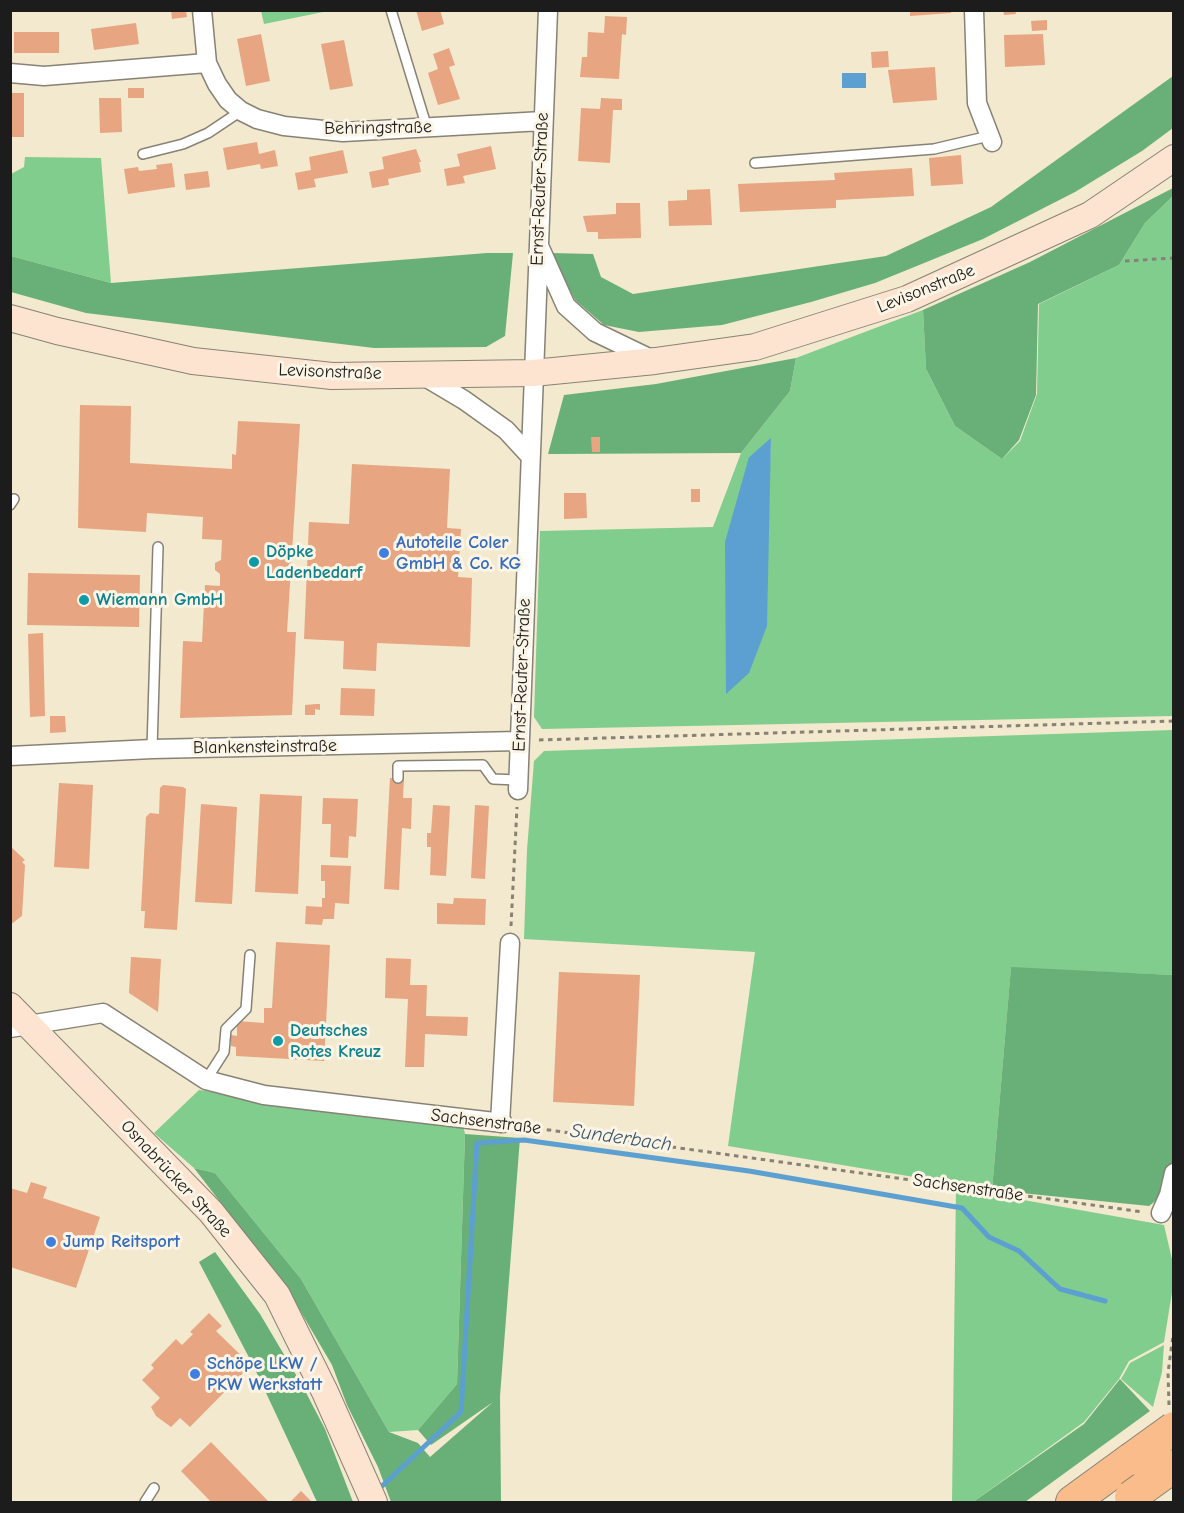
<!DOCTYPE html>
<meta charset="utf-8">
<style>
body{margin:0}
#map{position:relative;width:1184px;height:1513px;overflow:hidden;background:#f2e9ce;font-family:"Comic Neue",sans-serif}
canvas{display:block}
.frame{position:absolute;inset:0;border:12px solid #1c1c1c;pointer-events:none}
</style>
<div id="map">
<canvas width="1184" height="1513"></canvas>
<div class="frame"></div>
</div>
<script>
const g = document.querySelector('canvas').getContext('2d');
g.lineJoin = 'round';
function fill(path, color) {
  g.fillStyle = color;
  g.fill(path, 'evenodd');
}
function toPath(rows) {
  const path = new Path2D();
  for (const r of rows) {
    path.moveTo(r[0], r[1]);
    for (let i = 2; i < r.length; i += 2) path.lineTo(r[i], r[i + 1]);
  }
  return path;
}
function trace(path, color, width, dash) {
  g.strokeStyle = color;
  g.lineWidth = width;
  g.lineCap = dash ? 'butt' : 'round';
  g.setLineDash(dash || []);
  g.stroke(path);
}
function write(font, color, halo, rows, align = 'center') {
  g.font = font + ' "Comic Neue",sans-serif';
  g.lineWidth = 6;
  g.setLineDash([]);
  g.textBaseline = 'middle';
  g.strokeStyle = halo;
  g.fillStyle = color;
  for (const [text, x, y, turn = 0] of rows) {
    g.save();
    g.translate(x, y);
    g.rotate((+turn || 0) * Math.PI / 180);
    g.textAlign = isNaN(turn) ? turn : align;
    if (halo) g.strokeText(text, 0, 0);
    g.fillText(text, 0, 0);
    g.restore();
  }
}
fill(toPath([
 [261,11,261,10,328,11,264,24],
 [25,157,101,158,111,283,11,256,11,174,24,167],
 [1173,196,1173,716,542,729,534,717,540,531,713,527,741,453,790,391,796,358,923,310,926,369,955,426,1002,459,1020,441,1037,394,1039,304,1119,265,1145,223],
 [771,439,767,542,749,457],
 [1173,730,1173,975,1011,968,992,1190,728,1146,755,952,524,939,527,850,534,761,544,751],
 [199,1090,463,1125,465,1134,457,1384,418,1430,389,1432,301,1279,215,1173,194,1168,154,1133],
 [956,1188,1164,1225,1174,1268,1173,1286,1164,1342,1129,1361,1119,1379,1084,1422,973,1502,952,1502],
 [1164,1345,1162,1372,1153,1407,1121,1379,1130,1363]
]), '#80cd8d');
fill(toPath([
 [1173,76,1173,128,1142,151,1075,192,983,239,875,283,811,302,722,325,639,332,604,325,575,300,551,253,593,254,601,277,633,294,886,256,991,207],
 [1173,188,1173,196,1145,223,1119,265,1038,304,1036,395,1019,440,1002,459,955,426,926,369,923,310,1030,262],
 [487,253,513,253,505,336,486,347,374,348,86,313,11,292,11,256,111,283],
 [796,358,790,391,741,453,548,454,564,395,656,384],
 [1011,967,1173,975,1174,1162,1166,1193,1149,1206,992,1190],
 [465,1134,520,1138,500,1396,501,1502,391,1502,378,1467,347,1405,332,1365,288,1290,194,1168,215,1173,301,1279,389,1432,418,1443,430,1457,493,1402,431,1445,418,1430,457,1384],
 [215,1252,260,1314,302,1385,325,1429,353,1502,317,1502,253,1365,199,1262],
 [1120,1379,1150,1411,1025,1502,973,1502,1084,1424]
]), '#68b078');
fill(toPath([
 [842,73,866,73,866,88,842,88],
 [771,438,767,626,749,673,726,694,725,542,749,457]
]), '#5ca0d1');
trace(toPath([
 [381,1487,461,1412,477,1143,524,1140,749,1171,962,1208,989,1237,1019,1251,1060,1289,1105,1301]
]), '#5ca0d1', 5);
fill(toPath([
 [171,10,186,10,187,17,172,19],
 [416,10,440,10,444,24,422,31],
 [910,10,951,10,951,13,910,16],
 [1003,10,1015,10,1016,14,1004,15],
 [605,16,627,17,626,35,622,34,619,79,580,77,582,57,587,57,588,32,604,33],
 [1047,20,1047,30,1032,31,1031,21],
 [136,23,139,44,94,50,91,29],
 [14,32,59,32,59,53,14,53],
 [261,34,270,81,246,86,237,39],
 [1043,34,1045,65,1005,67,1004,35],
 [344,40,353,86,330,90,321,44],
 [449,48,455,65,449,67,460,99,438,105,428,73,438,69,433,54],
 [888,51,889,67,872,68,871,52],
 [935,67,937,100,893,103,888,70],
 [128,88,144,88,144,98,128,98],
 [10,93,24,93,24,137,10,137],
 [99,98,121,98,122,132,100,133],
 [601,98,622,99,622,110,613,110,610,163,578,161,581,108,600,109],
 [257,142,259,154,275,150,278,166,261,169,260,164,227,170,223,148],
 [491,146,496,169,463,176,465,183,447,186,444,169,460,166,457,154],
 [416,149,421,162,419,162,421,172,388,179,389,185,372,188,369,172,384,169,382,157],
 [343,150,348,173,314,179,316,187,298,190,295,173,311,170,309,157],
 [961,155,963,184,931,186,929,158],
 [172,163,175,187,128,194,124,169,138,167,139,171,157,169,156,165],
 [912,168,914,196,836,200,836,208,740,212,738,184,835,180,834,173],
 [208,171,210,187,186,190,184,174],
 [710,189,712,225,669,226,668,201,687,200,687,190],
 [616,203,640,203,641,238,598,239,598,232,587,232,583,216,616,214],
 [80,405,131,406,130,463,232,469,232,454,236,455,238,421,300,424,287,632,296,632,292,715,180,718,183,641,202,642,205,585,220,586,220,574,215,570,215,563,221,560,222,540,202,539,203,517,147,513,146,532,78,528],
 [591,437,600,437,600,452,592,452],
 [352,464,450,469,447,528,461,529,458,577,472,578,470,647,377,643,376,671,343,669,344,641,304,639,309,522,349,524],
 [691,489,700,489,700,502,691,502],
 [564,493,586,493,587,518,564,519],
 [28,573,140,575,139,627,27,625],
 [43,633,45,716,30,717,28,634],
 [341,688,375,689,374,716,340,715],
 [316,704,320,704,320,710,315,709,315,715,305,715,305,705],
 [50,716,65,716,66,732,50,733],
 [390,778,404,779,403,798,412,798,411,829,402,828,399,890,384,889],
 [59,783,93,785,89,869,54,867],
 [163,785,183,787,186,789,177,930,144,928,145,911,141,911,146,817,150,813,159,814,160,788],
 [260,794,302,796,298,894,255,892],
 [323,798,358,799,356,837,349,836,348,858,330,857,331,824,322,824],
 [201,804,237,807,232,904,195,902],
 [433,805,450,806,446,876,430,875,431,847,427,847,427,833,431,833],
 [475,805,489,806,485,879,471,878],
 [10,846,25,860,22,862,25,865,22,916,10,925],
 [321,865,351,866,349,904,335,903,334,919,323,919,322,925,305,924,306,906,322,907,322,898,325,898,325,881,321,881],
 [454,898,486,899,485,925,437,924,437,903,453,904],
 [276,942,330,945,324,1061,236,1056,236,1047,231,1046,231,1035,237,1036,237,1021,264,1023,264,1008,272,1008],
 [131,957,161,959,158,1012,129,993],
 [386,958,411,959,410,985,427,985,426,1016,468,1017,467,1036,425,1034,424,1067,405,1067,408,999,385,998],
 [559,972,640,975,634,1106,553,1102],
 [31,1182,47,1187,43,1198,100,1217,76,1288,10,1267,10,1188,27,1193],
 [209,1313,222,1326,216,1331,251,1365,190,1427,180,1418,171,1427,156,1416,151,1407,160,1398,142,1380,154,1368,151,1365,176,1339,182,1345,193,1334,190,1332],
 [211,1442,269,1502,211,1502,181,1471],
 [301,1491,312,1502,290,1502]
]), '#e7a581');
const lane = toPath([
 [391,10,427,128],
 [143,154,183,144,208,133,241,111],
 [755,163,934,149,989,136],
 [10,505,14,499],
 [152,749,158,547],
 [398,778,398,766,483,765,493,779,518,780],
 [206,1080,224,1052,226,1029,246,1009,250,955],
 [145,1502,154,1488]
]);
const street = toPath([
 [202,10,207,63,217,84,228,100,241,111,257,119,284,126,343,132,543,121],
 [974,10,977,103,992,142],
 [10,73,44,76,207,63],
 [540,248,566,306,595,332,651,359],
 [422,375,464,400,506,430,530,456],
 [10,756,152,749,519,741],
 [518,790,548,10],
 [10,1028,103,1013,206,1080,264,1095,503,1123],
 [500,1123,510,943],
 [1161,1213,1169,1195,1174,1173]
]);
const secondary = toPath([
 [10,318,57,331,193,361,332,376,533,373,655,361,755,347,907,299,1090,215,1174,158],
 [10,1006,211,1212,277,1295,325,1392,374,1502]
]);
const highway = toPath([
 [1072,1502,1131,1459]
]);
trace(lane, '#878275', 12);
trace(street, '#878275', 21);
trace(secondary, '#878275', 28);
trace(highway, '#878275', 34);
trace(toPath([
 [1125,261,1174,258],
 [539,740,1174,721],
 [511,926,517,807],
 [520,1126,1143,1212],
 [1169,1405,1168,1373,1174,1328]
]), '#878275', 3, [4.5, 4.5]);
trace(lane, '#fff', 9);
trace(street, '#fff', 18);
trace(secondary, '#fde4d0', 26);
trace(highway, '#f9bc8a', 32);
const highwayBridge = toPath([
 [1131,1459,1174,1428],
 [1131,1497,1174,1466]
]);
trace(highwayBridge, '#878275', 34, []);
trace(highwayBridge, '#f9bc8a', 32);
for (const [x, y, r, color] of [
 [384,553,6,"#3f7fe0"],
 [254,562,6,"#0f9aa8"],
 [84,600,6,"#0f9aa8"],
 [278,1041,6,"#0f9aa8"],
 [51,1242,6,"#3f7fe0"],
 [195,1374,6,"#3f7fe0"]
]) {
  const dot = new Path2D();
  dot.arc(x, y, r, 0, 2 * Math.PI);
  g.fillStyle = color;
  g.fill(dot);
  trace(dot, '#fcf5e5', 2);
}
write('18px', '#1c1c1c', '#fcf5e5', [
 ["Behringstraße",378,128,-1],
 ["Ernst-Reuter-Straße",540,189,-88],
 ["Levisonstraße",926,289,-22],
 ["Levisonstraße",330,372,2],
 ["Ernst-Reuter-Straße",522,675,-88],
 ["Blankensteinstraße",265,747,-1],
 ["Sachsenstraße",486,1122,7],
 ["Osnabrücker Straße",176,1179,47],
 ["Sachsenstraße",968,1188,8]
]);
write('bold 18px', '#366cbe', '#fcf5e5', [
 ["Autoteile Coler",396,543],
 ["GmbH & Co. KG",396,564],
 ["Jump Reitsport",63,1242],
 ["Schöpe LKW /",207,1364],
 ["PKW Werkstatt",207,1385]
], 'left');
write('bold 18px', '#0d838f', '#fcf5e5', [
 ["Döpke",266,552],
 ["Ladenbedarf",266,573],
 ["Wiemann GmbH",96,600],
 ["Deutsches",290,1031],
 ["Rotes Kreuz",290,1052]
], 'left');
write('italic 20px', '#39576d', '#fcf5e5', [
 ["Sunderbach",621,1138,8]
]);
</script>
